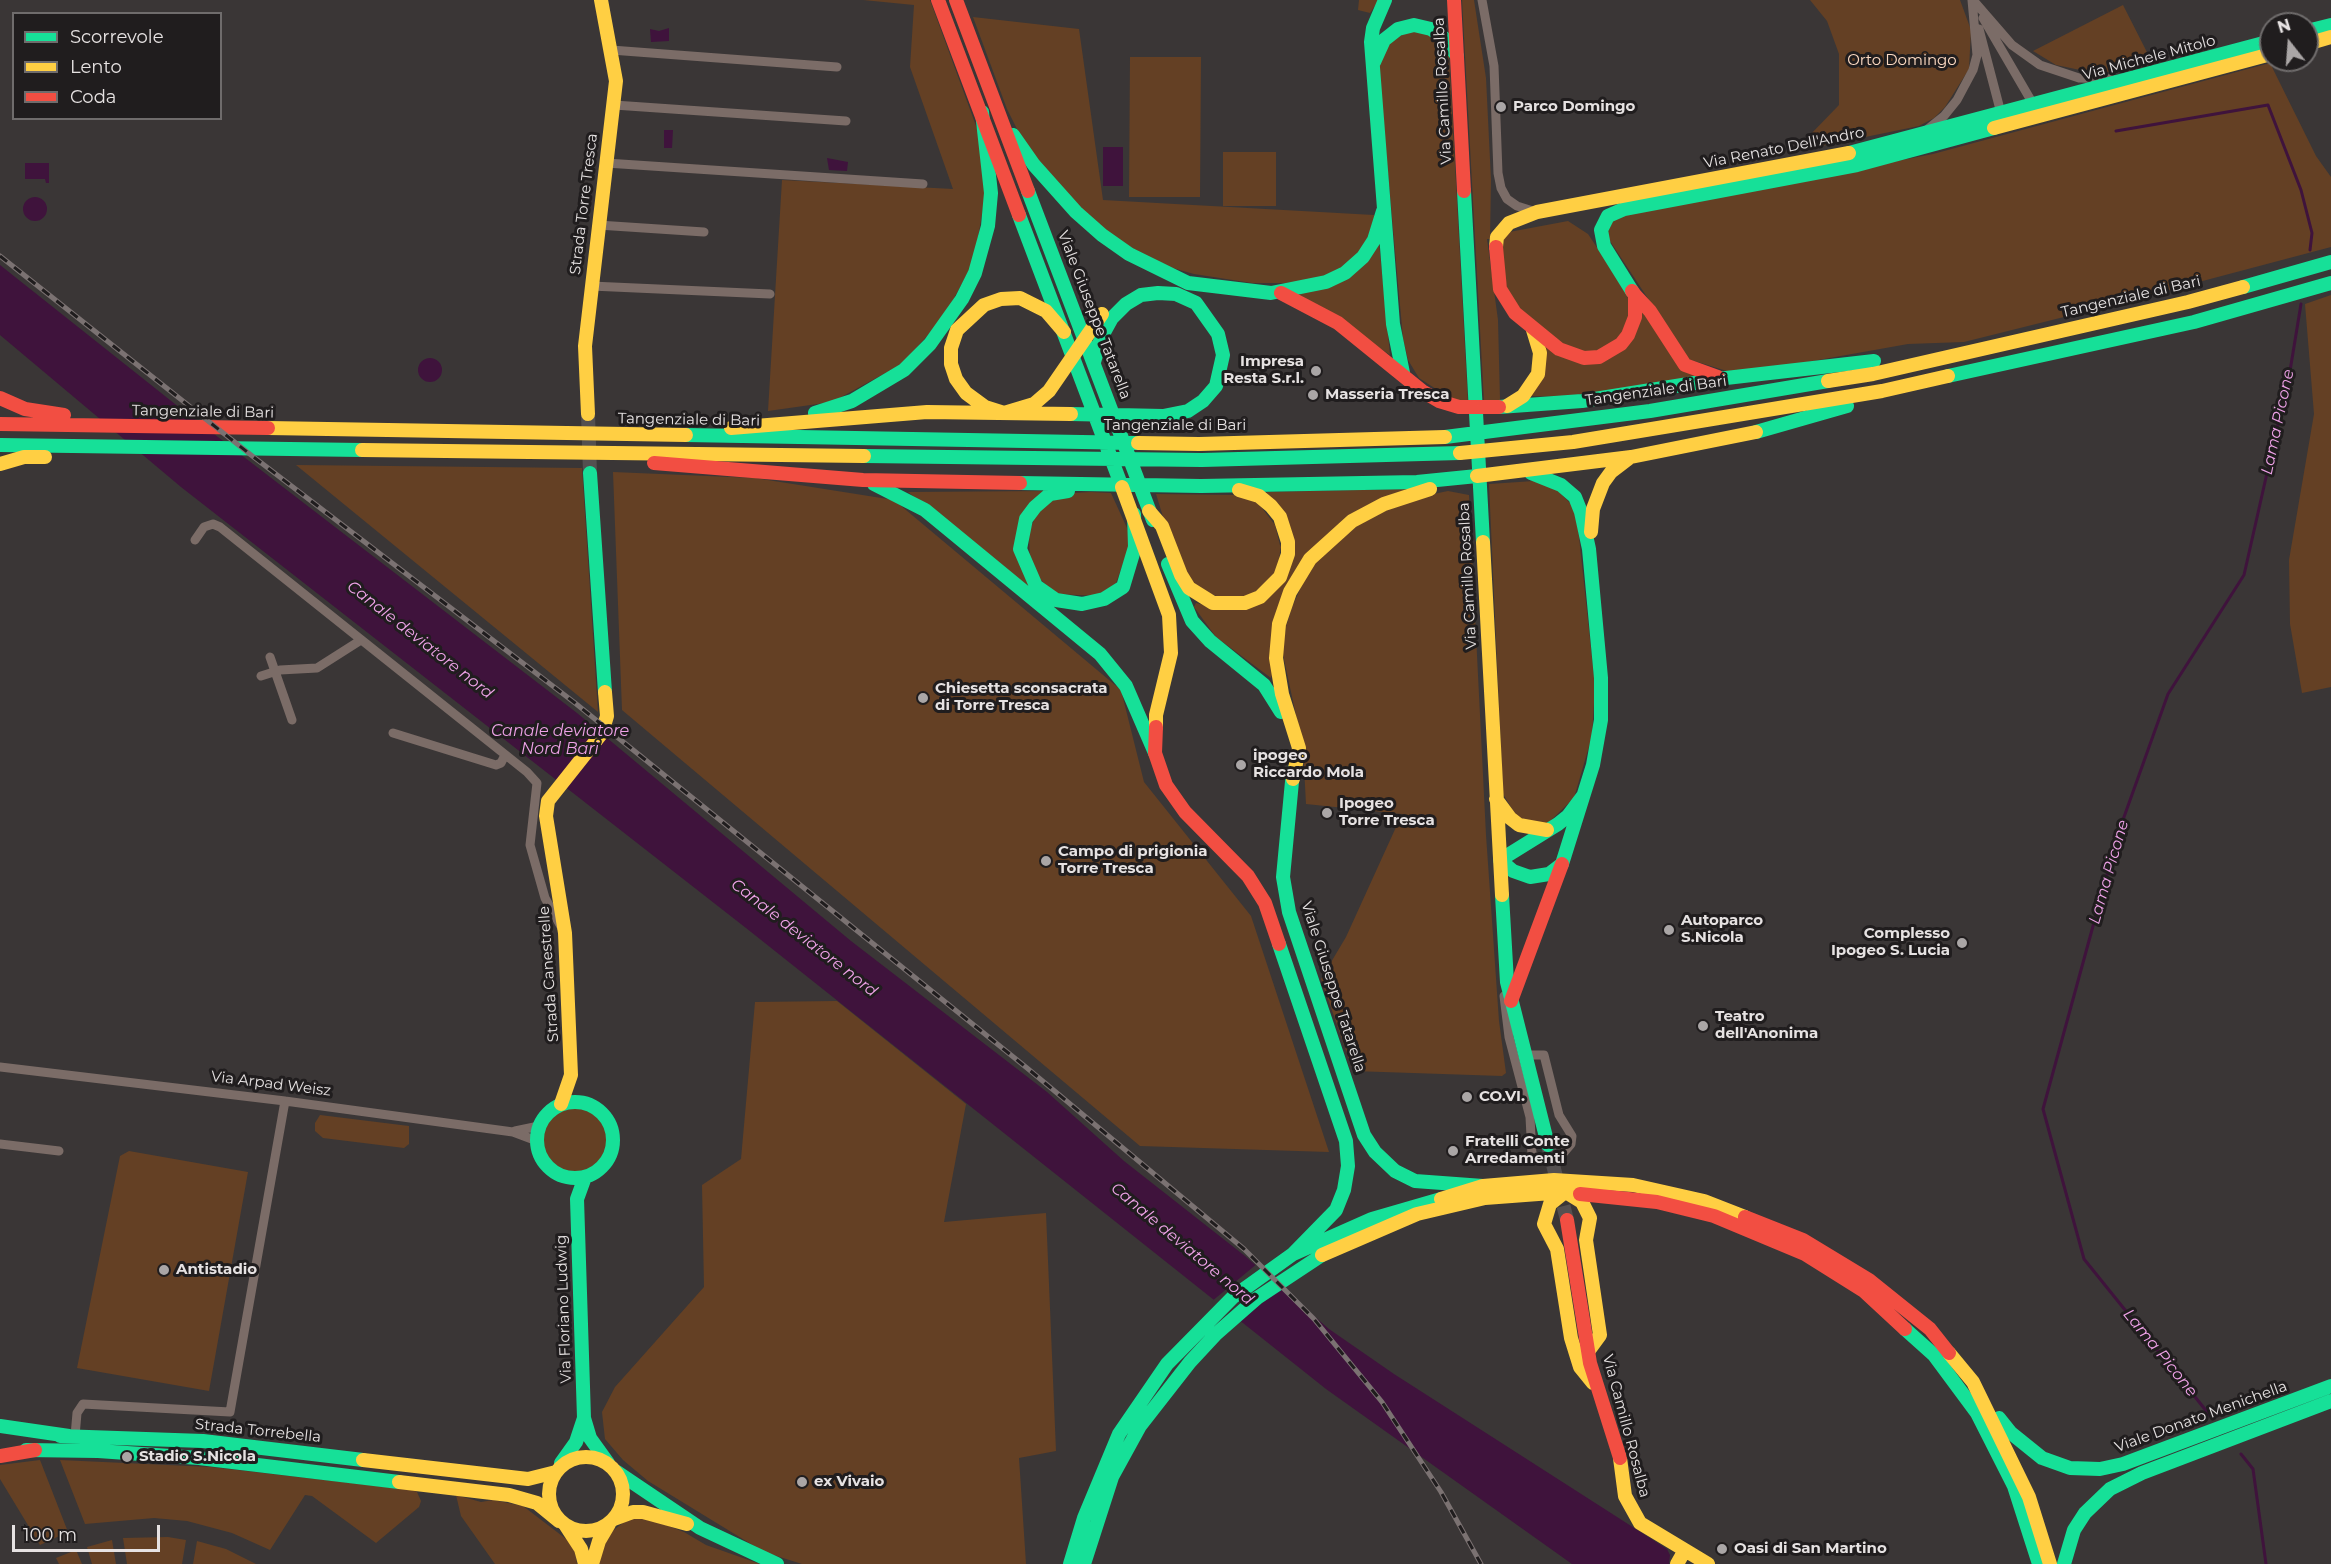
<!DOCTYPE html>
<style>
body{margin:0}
#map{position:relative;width:2331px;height:1564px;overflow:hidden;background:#3a3636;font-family:Montserrat,sans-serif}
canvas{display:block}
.legend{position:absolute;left:12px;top:12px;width:210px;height:108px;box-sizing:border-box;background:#201d1e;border:2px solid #6f6c6c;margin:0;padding:8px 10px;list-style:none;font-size:18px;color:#e6e2e2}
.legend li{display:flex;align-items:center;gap:12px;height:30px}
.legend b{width:30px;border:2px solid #6f6c6c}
.north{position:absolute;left:2259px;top:12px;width:60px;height:60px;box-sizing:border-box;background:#201d1e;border:2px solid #6f6c6c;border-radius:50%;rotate:343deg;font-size:16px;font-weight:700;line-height:24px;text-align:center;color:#e6e2e2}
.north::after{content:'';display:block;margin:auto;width:21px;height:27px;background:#aaa6a6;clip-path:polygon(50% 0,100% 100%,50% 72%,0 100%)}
.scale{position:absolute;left:12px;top:1525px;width:148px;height:27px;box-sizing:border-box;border:3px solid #e6e2e2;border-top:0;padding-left:8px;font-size:18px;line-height:21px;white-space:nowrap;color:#e6e2e2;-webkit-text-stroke:4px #201d1e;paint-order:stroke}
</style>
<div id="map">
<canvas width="2331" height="1564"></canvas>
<ul class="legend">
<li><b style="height:8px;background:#16e098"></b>Scorrevole</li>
<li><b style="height:8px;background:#ffcf43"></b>Lento</li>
<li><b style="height:8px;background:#f24e42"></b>Coda</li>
</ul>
<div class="north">N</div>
<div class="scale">100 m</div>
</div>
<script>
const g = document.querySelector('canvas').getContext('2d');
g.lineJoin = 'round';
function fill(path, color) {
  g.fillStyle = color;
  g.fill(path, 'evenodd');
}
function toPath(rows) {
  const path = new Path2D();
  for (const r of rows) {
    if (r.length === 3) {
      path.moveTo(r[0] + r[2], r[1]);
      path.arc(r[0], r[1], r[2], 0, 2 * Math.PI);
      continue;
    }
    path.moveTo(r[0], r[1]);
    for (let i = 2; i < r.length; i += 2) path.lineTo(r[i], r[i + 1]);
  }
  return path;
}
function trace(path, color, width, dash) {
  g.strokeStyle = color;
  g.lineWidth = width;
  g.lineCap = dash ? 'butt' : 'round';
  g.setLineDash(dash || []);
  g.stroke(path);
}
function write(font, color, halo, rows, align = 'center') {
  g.font = font + ' Montserrat,sans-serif';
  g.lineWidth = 6;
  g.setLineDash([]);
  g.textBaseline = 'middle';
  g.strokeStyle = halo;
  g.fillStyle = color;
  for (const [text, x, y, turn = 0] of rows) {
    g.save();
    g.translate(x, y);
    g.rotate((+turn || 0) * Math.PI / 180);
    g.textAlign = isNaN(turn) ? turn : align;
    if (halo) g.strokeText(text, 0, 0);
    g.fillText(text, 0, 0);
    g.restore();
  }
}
fill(toPath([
 [863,0,930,0,979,134,987,185,974,261,944,317,902,364,832,402,768,411,782,180,953,189,910,67,914,5],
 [1359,0,1379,0,1370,13,1358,10],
 [1462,0,1474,0,1486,78,1491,180,1490,239,1487,239,1498,320,1500,400,1484,402],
 [1810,0,1960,0,1971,30,1969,69,1945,107,1934,118,1919,126,1787,153,1809,136,1839,105,1839,54,1827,21],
 [2123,5,2153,64,2122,72,2090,72,2056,65,2033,51],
 [973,17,1079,29,1103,200,1374,215,1374,223,1367,242,1350,264,1325,279,1286,283,1252,283,1194,274,1169,267,1126,245,1101,229,1062,193,1022,139,1007,109],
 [1410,30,1434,35,1449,55,1468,403,1453,400,1419,378,1408,360,1403,338,1378,63,1384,46],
 [1130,57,1201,57,1200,197,1129,197],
 [2270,63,2316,156,2331,177,2331,247,2112,305,1964,342,1908,344,1779,367,1730,372,1688,359,1608,238,1608,224,1618,215,1933,154],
 [1223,152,1276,152,1276,206,1223,206],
 [1568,221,1588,234,1624,288,1630,303,1629,317,1620,337,1601,350,1585,353,1568,348,1526,316,1508,293,1502,261,1504,233],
 [1379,242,1390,355,1297,293,1320,289],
 [2331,295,2331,687,2302,693,2290,624,2289,560,2314,414,2305,304],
 [1640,306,1697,378,1565,397,1531,396,1545,347,1609,358],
 [296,465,582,468,598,712],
 [613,472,755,478,894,500,1121,690,1144,782,1251,916,1329,1152,1140,1146,622,710],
 [1534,481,1551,484,1576,509,1595,686,1592,736,1574,798,1547,824,1518,819,1503,794,1489,484],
 [1406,489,1307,556,1271,678,1216,637,1194,607,1196,603,1223,609,1287,574,1267,492],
 [1044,491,1026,510,1029,587,908,492],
 [1448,491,1469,495,1486,835,1499,1021,1506,1073,1502,1076,1353,1071,1321,979,1346,937,1402,814,1306,804,1303,748,1282,650,1288,616,1311,565,1370,515,1414,498],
 [1091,492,1111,493,1132,539,1116,583,1100,596,1055,594,1030,569,1029,532,1036,515,1049,502,1072,493],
 [1156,494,1236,495,1255,499,1282,534,1278,570,1258,592,1229,601,1193,587,1165,523],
 [837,1001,966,1104,944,1222,1046,1213,1056,1451,1019,1458,1026,1564,802,1564,764,1552,648,1481,623,1460,605,1439,602,1412,615,1387,704,1287,702,1185,741,1159,755,1002],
 [576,1140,33],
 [320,1115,409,1126,409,1144,404,1148,323,1138,315,1131,315,1123],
 [129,1151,248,1172,209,1391,77,1368,120,1156],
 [40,1460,68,1532,40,1545,0,1479,0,1465],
 [60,1460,211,1467,412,1490,417,1492,421,1501,419,1507,376,1543,312,1496,305,1495,270,1550,232,1533,187,1521,154,1518,85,1524],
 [456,1495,481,1502,493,1500,523,1506,574,1545,577,1564,495,1564,461,1516],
 [636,1516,656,1521,684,1532,706,1545,760,1564,599,1564,599,1554,610,1533,624,1522],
 [168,1537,186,1540,182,1564,127,1564,123,1538],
 [112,1540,116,1564,92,1564,87,1547],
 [197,1541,226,1549,256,1564,193,1564],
 [76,1550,82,1564,59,1564,56,1558]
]), '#644024');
fill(toPath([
 [669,28,669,41,651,42,650,29,659,31],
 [664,130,673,130,672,148,664,148],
 [1103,147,1123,147,1123,186,1103,186],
 [827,158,848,162,847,171,829,170],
 [25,163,49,163,49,183,46,183,45,179,25,179],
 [35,209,12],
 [0,265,175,404,577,713,851,941,1047,1092,1124,1161,1245,1256,1329,1329,1394,1374,1667,1549,1670,1555,1669,1564,1572,1564,1326,1389,746,928,181,487,0,335],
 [430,370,12]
]), '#3f133c');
fill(toPath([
 [1258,1263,1284,1286,1237,1323,1211,1302]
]), '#3a3636');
trace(toPath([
 [2116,131,2268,105,2301,190,2312,233,2310,250],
 [2212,1418,2084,1259,2043,1109,2119,831,2168,694,2244,575,2290,371,2301,304],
 [2241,1454,2253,1469,2266,1564]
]), '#3f133c', 3);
trace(toPath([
 [588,414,590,473],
 [1548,1145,1567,1220]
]), '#545050', 14, [14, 7]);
trace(toPath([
 [1482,0,1494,66,1498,173,1501,188,1507,199,1517,206,1536,212],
 [1973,0,2012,45,2040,65,2079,78,2113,79],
 [1983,18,2036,109],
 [1979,29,2002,117],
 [611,50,837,67],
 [614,105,846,121],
 [1924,132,1944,116,1957,100,1973,70,1977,55,1972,0],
 [606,163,923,184],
 [598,225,704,232],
 [591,286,770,294],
 [195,540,204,527,213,524,220,527,527,772,537,783,530,845,545,898,563,930],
 [270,657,292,720],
 [261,676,280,670,317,668,361,640],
 [393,733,496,765,501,763,505,755],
 [1504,996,1509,1037,1530,1117,1532,1155,1544,1159,1560,1157,1571,1144,1572,1136,1559,1115,1544,1055,1526,1055],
 [0,1067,285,1101,513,1132,537,1141],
 [515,1131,539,1126],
 [0,1144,59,1151],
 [75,1436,77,1413,83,1404,230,1412,285,1101]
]), '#7b6c67', 9);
trace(toPath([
 [1385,0,1373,28,1371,42,1393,324,1403,373],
 [2307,31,2331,25],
 [1374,62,1384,40,1398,29,1414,25,1431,29,1444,38,1457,56],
 [1013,135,1034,165,1076,212,1102,235,1129,254,1188,283,1271,293,1326,282,1345,273,1363,257,1374,240,1383,211],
 [1849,153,2271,41],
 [1028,191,1153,520],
 [1464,191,1483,542],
 [1019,215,1122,487],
 [2243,287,2331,262],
 [1632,291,1604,246,1601,230,1608,216,1624,209,1857,165,1994,128],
 [1948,376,2194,322,2331,283],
 [1499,407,1582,401,1726,378,1874,361],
 [815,413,852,401,904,370,930,344,962,299,975,273,988,226,991,193,982,112],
 [1071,414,1163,416,1188,411,1203,401,1216,386,1223,355,1218,334,1196,303,1176,294,1158,293,1141,295,1126,304,1112,318,1101,338,1094,362],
 [1756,432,1847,406],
 [686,435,1138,443],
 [1445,437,1650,411,1828,381],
 [0,445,362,450],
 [864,456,1202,460,1460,453],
 [590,473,605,692],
 [1531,473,1561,485,1575,497,1581,512,1589,549,1601,678,1601,720,1593,765,1562,864,1549,874,1530,877,1513,871,1500,860,1558,824,1568,816,1583,796],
 [1020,483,1201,486,1417,482,1477,476],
 [874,484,925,510,1100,654,1126,686,1155,753],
 [1068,491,1050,494,1035,507,1026,519,1020,549,1036,586,1056,600,1082,604,1104,599,1123,587,1135,547,1134,514],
 [1168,564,1192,621,1210,641,1264,685,1281,712],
 [1293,771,1283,877,1289,912,1364,1135,1375,1152,1395,1171,1415,1181,1483,1186],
 [1502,895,1507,982,1548,1145],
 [1279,944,1346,1141,1348,1166,1344,1190,1336,1210,1293,1254],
 [575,1140,38],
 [585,1177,577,1199,584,1418,590,1438,608,1463],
 [1905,1329,1934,1355,1977,1413,2014,1486,2039,1564],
 [1999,1418,2011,1433,2042,1458,2070,1468,2100,1469,2123,1464,2331,1386],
 [0,1426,69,1436],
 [60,1436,203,1441,363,1460],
 [26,1450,98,1451,199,1458,399,1482],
 [561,1463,576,1442,584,1418],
 [617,1472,700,1528,777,1564],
 [1070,1564,1084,1518,1119,1434,1167,1364,1233,1297,1293,1254,1372,1219,1441,1199],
 [1084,1564,1112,1477,1140,1426,1190,1362,1216,1334,1257,1298,1322,1255],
 [2064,1564,2074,1530,2085,1513,2110,1489,2142,1473,2331,1401]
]), '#16e098', 14);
trace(toPath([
 [2307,44,2331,37],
 [1994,128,2271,54],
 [1496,247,1497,237,1509,223,1537,212,1849,153],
 [1064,332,1046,311,1020,298,1001,299,984,305,957,330,951,348,951,364,956,379,966,393,985,407,1004,413,1034,404,1049,391,1102,314],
 [1828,381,1873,374,2188,302,2243,287],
 [1507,406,1523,396,1538,374,1540,353,1533,330],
 [588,414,585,346,616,81,601,0],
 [268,428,686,435],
 [731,428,927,412,1071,414],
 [1138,443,1199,444,1445,437],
 [362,450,864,456],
 [1460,453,1573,442,1882,391,1948,376],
 [0,464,24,457,45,457],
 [1477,476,1631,457,1756,432],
 [1122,487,1169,615,1171,653,1156,715,1156,727],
 [1149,511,1162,526,1181,575,1189,588,1213,603,1245,603,1260,597,1280,577,1288,554,1288,542,1280,517,1271,506,1259,496,1239,490],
 [1591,532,1593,509,1603,483,1611,472,1628,459],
 [1483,542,1502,895],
 [1293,779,1299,748,1282,694,1276,658,1279,624,1290,592,1310,559,1352,521,1384,504,1430,489],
 [1496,799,1510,818,1519,825,1547,830],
 [561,1104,571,1075,565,933,546,816,548,801,602,733,607,716,605,692],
 [1565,1192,1550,1204,1544,1224,1557,1249,1571,1338,1580,1367,1593,1383],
 [1569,1194,1582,1202,1590,1218,1586,1240,1600,1335,1589,1350],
 [1441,1199,1483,1186,1554,1180,1633,1185,1704,1201,1745,1217],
 [1322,1255,1417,1214,1485,1198,1565,1192,1580,1194],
 [1949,1353,1973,1382,2029,1497,2050,1564],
 [586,1494,37],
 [1620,1458,1625,1496,1640,1523,1708,1564],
 [363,1460,528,1479,556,1472],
 [399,1482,509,1495,537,1503,559,1521],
 [614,1519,633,1512,643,1512,687,1524],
 [566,1526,581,1549,585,1564],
 [592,1564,599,1541,609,1524],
 [1677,1564,1685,1550]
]), '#ffcf43', 14);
trace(toPath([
 [938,0,1019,215],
 [956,0,1028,191],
 [1454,0,1464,191],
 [1496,247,1500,289,1515,313,1559,349,1584,358,1599,357,1621,344,1628,335,1635,317,1635,295,1632,291],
 [1281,293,1338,323,1422,391,1439,401,1459,407,1499,407],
 [1635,295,1650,311,1685,365,1718,377],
 [0,398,25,409,64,415],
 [0,424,268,428],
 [654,463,863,480,1020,483],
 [1156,727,1155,753,1166,785,1185,812,1248,876,1265,903,1279,944],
 [1511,1001,1562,864],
 [1580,1194,1657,1202,1714,1216,1805,1254,1864,1291,1905,1329],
 [1745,1217,1803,1240,1869,1280,1930,1329,1949,1353],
 [1567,1220,1590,1363,1620,1458],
 [0,1456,35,1450]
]), '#f24e42', 14);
const rail = toPath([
 [0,256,251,455,575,703,1027,1068,1244,1249,1314,1319,1382,1402,1441,1492,1481,1564]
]);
trace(rail, '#7b7272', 5);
trace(rail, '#201d1e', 3, [9]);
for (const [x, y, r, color] of [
 [1501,107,6,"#aaa6a6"],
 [1316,371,6,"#aaa6a6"],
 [1313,395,6,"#aaa6a6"],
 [923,698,6,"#aaa6a6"],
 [1241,765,6,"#aaa6a6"],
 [1327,813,6,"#aaa6a6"],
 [1046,861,6,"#aaa6a6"],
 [1669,930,6,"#aaa6a6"],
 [1962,943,6,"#aaa6a6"],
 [1703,1026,6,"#aaa6a6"],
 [1467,1097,6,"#aaa6a6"],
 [1453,1151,6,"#aaa6a6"],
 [164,1270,6,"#aaa6a6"],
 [127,1457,6,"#aaa6a6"],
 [802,1482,6,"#aaa6a6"],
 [1722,1549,6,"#aaa6a6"]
]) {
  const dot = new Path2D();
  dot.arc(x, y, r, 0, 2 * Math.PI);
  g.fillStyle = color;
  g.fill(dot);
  trace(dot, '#201d1e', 2);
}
write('15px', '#e6e2e2', '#201d1e', [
 ["Via Michele Mitolo",2149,58,-15],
 ["Via Camillo Rosalba",1443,91,-93],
 ["Via Renato Dell'Andro",1784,148,-11],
 ["Strada Torre Tresca",584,204,-83],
 ["Tangenziale di Bari",2131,297,-13],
 ["Viale Giuseppe Tatarella",1094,315,69],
 ["Tangenziale di Bari",1656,391,-8],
 ["Tangenziale di Bari",203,412,1],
 ["Tangenziale di Bari",689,420,1],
 ["Tangenziale di Bari",1175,426],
 ["Via Camillo Rosalba",1468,576,-93],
 ["Strada Canestrelle",549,974,-94],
 ["Viale Giuseppe Tatarella",1333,987,72],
 ["Via Arpad Weisz",271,1084,7],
 ["Via Floriano Ludwig",564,1309,-92],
 ["Viale Donato Menichella",2201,1417,-20],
 ["Via Camillo Rosalba",1626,1426,75],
 ["Strada Torrebella",258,1431,6]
]);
write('15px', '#fddac2', '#201d1e', [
 ["Orto Domingo",1902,61]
]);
write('bold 15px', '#e6e2e2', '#201d1e', [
 ["Parco Domingo",1513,107],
 ["Impresa",1304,362,"right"],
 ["Resta S.r.l.",1304,379,"right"],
 ["Masseria Tresca",1325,395],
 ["Chiesetta sconsacrata",935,689],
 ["di Torre Tresca",935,706],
 ["ipogeo",1253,756],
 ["Riccardo Mola",1253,773],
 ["Ipogeo",1339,804],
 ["Torre Tresca",1339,821],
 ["Campo di prigionia",1058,852],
 ["Torre Tresca",1058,869],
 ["Autoparco",1681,921],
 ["S.Nicola",1681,938],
 ["Complesso",1950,934,"right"],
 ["Ipogeo S. Lucia",1950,951,"right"],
 ["Teatro",1715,1017],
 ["dell'Anonima",1715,1034],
 ["CO.VI.",1479,1097],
 ["Fratelli Conte",1465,1142],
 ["Arredamenti",1465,1159],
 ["Antistadio",176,1270],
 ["Stadio S.Nicola",139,1457],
 ["ex Vivaio",814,1482],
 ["Oasi di San Martino",1734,1549]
], 'left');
write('italic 16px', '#efa2e8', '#201d1e', [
 ["Lama Picone",2278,422,-78],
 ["Canale deviatore nord",420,640,38],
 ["Canale deviatore",560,731],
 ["Nord Bari",560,749],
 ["Lama Picone",2109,872,-74],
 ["Canale deviatore nord",804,938,38],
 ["Canale deviatore nord",1182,1244,40],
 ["Lama Picone",2160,1353,51]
]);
</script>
